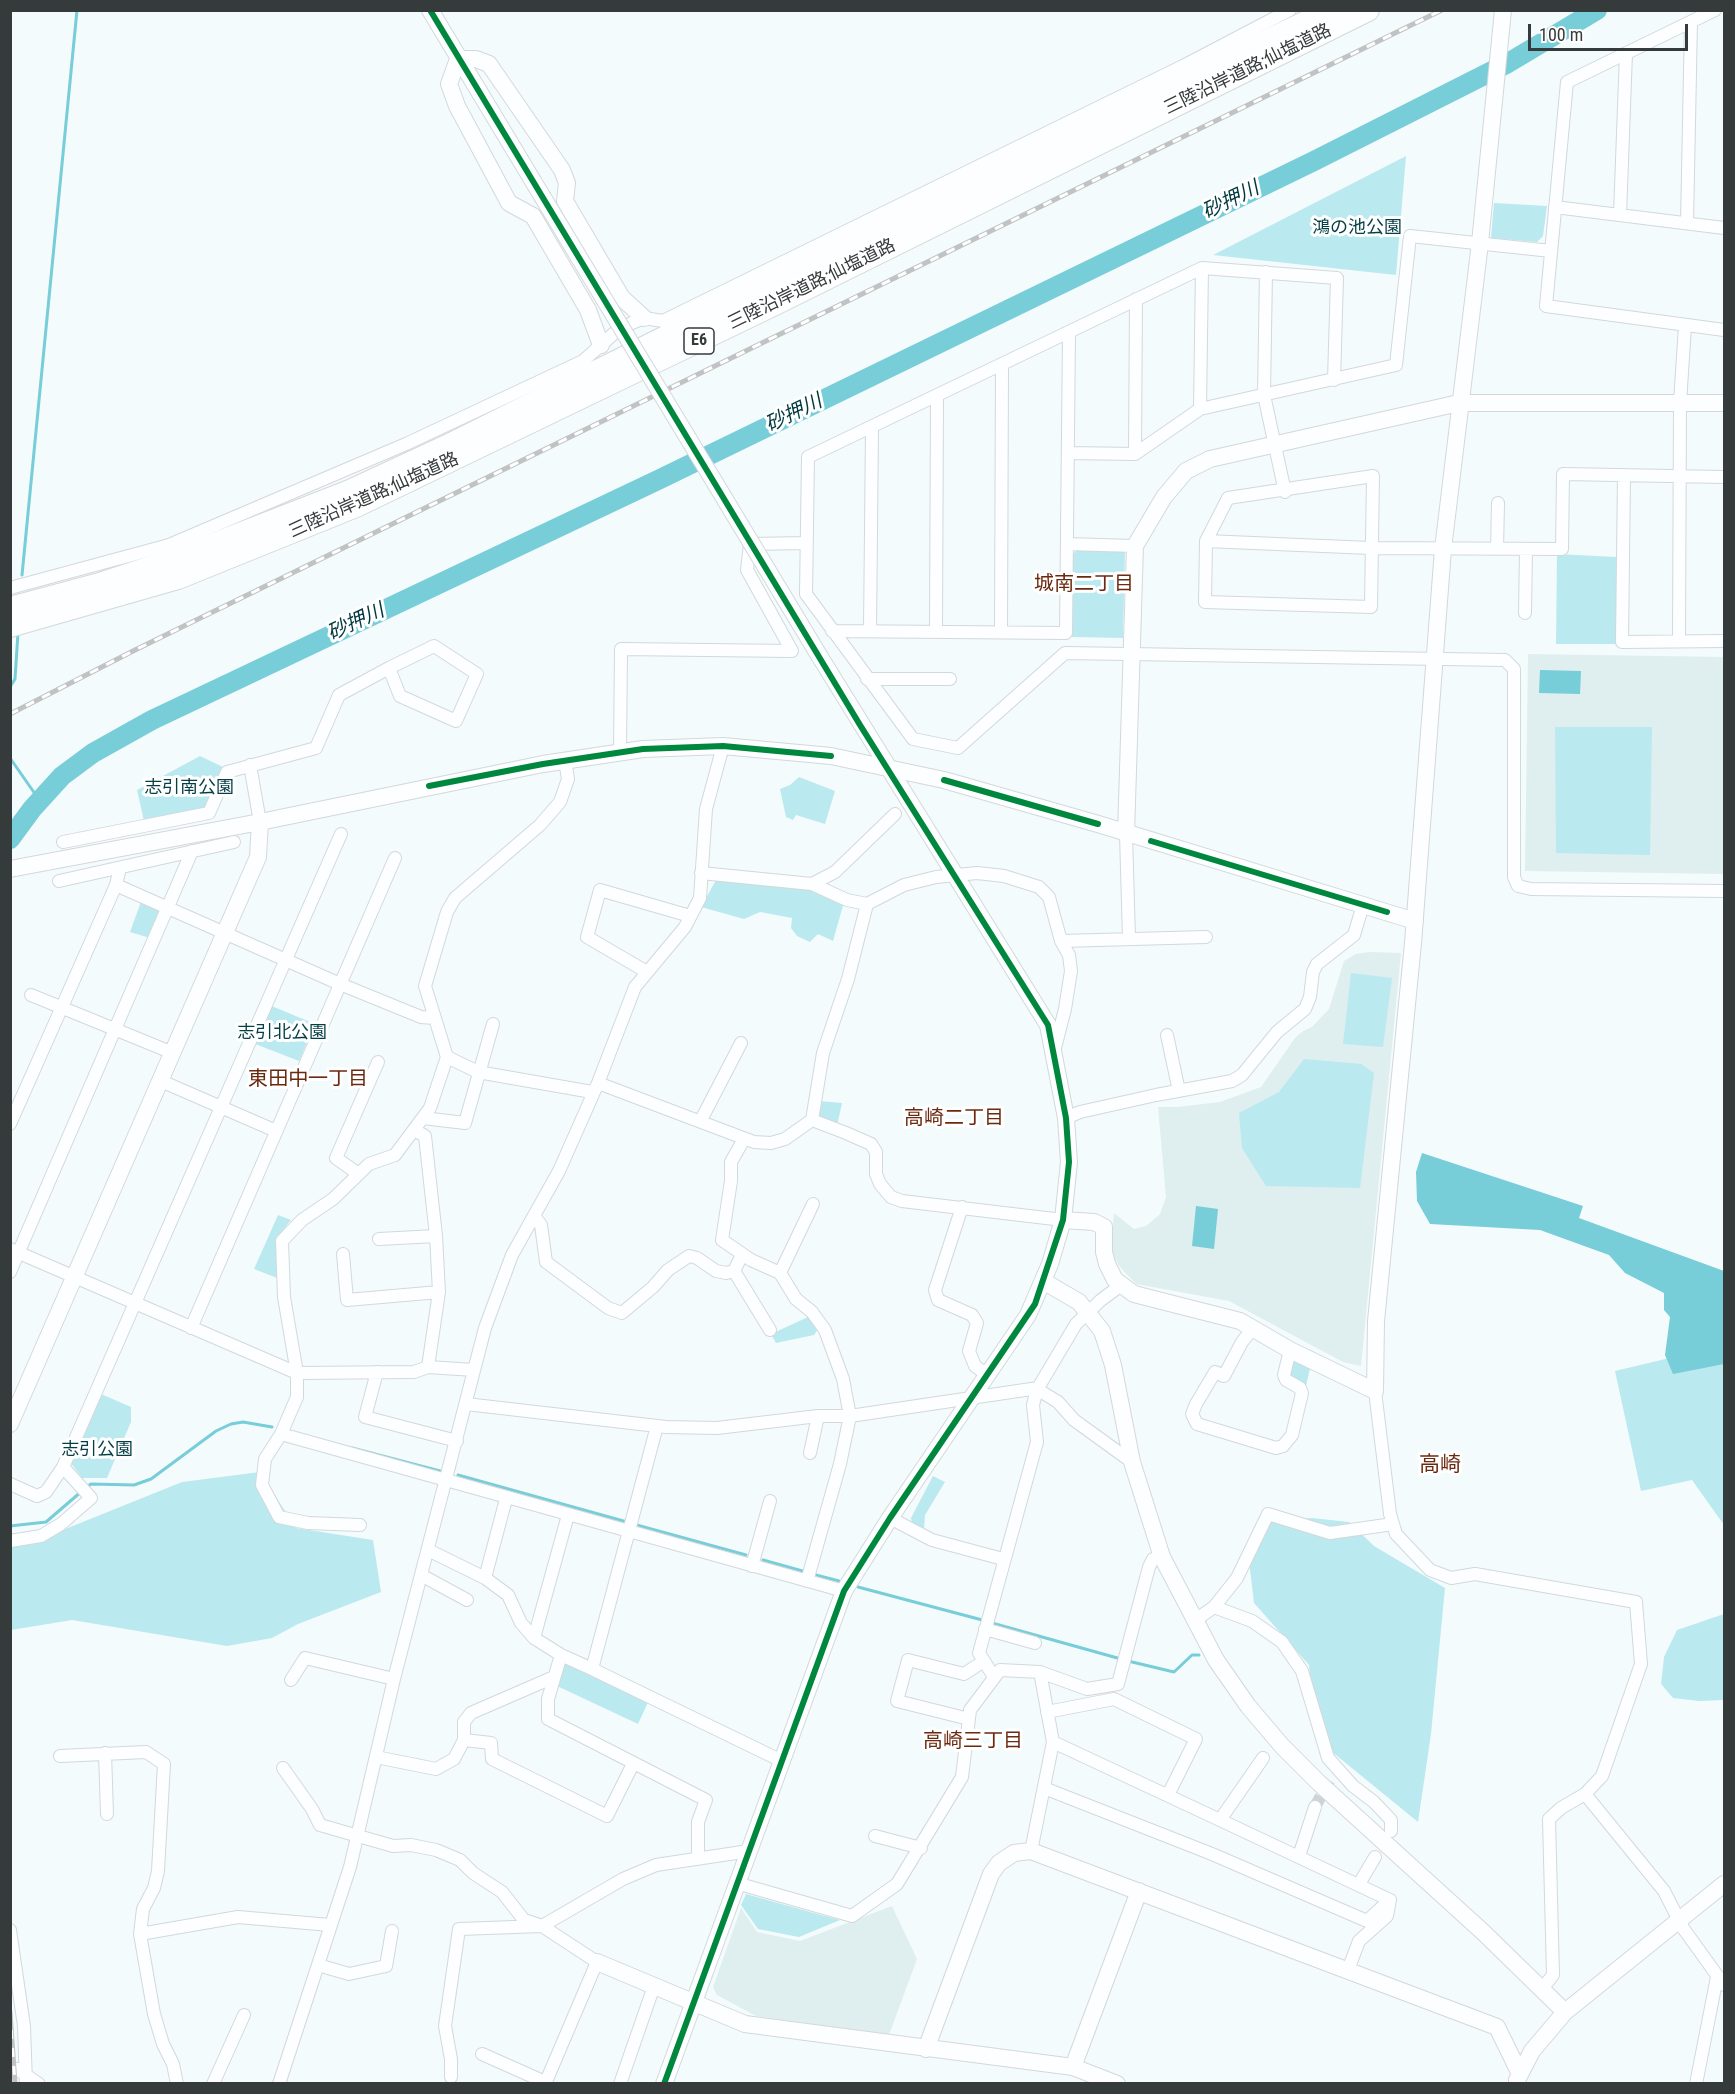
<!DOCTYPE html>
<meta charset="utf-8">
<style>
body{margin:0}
#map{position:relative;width:1735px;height:2094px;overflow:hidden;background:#f4fbfc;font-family:"Roboto Condensed",sans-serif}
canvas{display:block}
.frame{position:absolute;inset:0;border:12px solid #353a3b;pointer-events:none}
.scale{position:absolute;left:1528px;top:24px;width:160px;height:27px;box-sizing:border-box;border:3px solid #353a3b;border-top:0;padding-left:8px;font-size:18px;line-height:21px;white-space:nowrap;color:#353a3b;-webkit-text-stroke:4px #fff;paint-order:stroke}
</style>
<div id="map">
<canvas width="1735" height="2094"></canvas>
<div class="frame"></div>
<div class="scale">100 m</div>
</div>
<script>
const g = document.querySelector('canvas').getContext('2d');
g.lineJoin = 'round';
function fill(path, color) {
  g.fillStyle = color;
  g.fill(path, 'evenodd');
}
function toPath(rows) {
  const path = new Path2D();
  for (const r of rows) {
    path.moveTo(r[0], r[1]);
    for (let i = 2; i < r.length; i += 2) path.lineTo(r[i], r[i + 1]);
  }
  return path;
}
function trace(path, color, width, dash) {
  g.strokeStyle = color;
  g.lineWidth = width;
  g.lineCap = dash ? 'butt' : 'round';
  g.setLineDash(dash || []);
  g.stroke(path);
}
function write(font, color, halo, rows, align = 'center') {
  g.font = font + ' "Roboto Condensed","Noto Sans JP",sans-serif';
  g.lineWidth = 6;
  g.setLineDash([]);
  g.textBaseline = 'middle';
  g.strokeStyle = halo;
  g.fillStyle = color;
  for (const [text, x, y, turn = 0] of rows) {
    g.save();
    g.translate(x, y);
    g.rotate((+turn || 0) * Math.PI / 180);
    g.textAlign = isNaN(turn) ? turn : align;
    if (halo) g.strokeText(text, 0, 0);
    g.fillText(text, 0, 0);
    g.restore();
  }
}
fill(toPath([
 [1528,654,1724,657,1724,874,1525,871],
 [1369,952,1401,953,1361,1366,1343,1362,1229,1301,1136,1284,1120,1267,1110,1251,1114,1213,1134,1229,1146,1226,1160,1214,1166,1197,1158,1107,1178,1107,1220,1102,1261,1087,1295,1038,1303,1031,1312,1027,1329,1009,1344,961,1356,954],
 [892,1906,917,1959,889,2035,756,2016,717,1995,713,1987,741,1908,757,1932,800,1941]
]), '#dfeeef');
fill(toPath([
 [1406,156,1396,275,1213,255],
 [1494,203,1547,206,1543,236,1537,242,1491,238],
 [1077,550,1125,551,1123,638,1072,637,1073,554],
 [1557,554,1617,557,1616,644,1556,644],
 [1555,727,1652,727,1650,855,1556,853],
 [200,756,223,767,204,809,144,821,137,790],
 [799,777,835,791,825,824,796,815,793,820,786,817,780,789,790,785],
 [716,880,812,886,844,902,833,941,818,934,810,942,797,936,791,928,792,918,760,912,744,919,701,907],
 [142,899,158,909,160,913,150,938,130,932],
 [1351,973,1392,978,1383,1047,1343,1044],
 [267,1004,315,1024,299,1061,250,1042],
 [1304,1059,1361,1064,1374,1073,1360,1188,1266,1186,1242,1148,1239,1113,1279,1092],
 [819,1101,842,1103,837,1126,817,1118],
 [278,1215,291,1220,277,1238,277,1278,254,1269],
 [808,1317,818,1329,814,1335,776,1343,771,1334],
 [1724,1345,1724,1525,1692,1480,1641,1491,1615,1371],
 [1293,1357,1311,1364,1306,1386,1290,1379],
 [101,1394,131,1407,131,1422,107,1478,82,1478,70,1462],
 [260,1472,296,1528,373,1540,381,1592,298,1624,272,1638,227,1646,72,1620,11,1630,10,1546,43,1538,182,1482],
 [933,1476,945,1482,925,1515,924,1530,912,1525,911,1518],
 [1312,1518,1349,1522,1374,1546,1445,1588,1431,1734,1418,1822,1315,1738,1309,1665,1254,1603,1247,1544,1264,1522],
 [1724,1614,1724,1700,1699,1701,1673,1698,1661,1684,1664,1657,1677,1630],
 [564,1663,649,1700,638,1724,555,1685],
 [746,1894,821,1915,840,1920,799,1937,758,1929,741,1905]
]), '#bbe9f0');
fill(toPath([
 [1540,670,1581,671,1580,694,1539,693],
 [1422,1153,1583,1206,1579,1218,1724,1271,1724,1364,1673,1374,1665,1355,1670,1317,1664,1310,1664,1293,1625,1273,1609,1255,1540,1230,1430,1224,1417,1201,1416,1172],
 [1196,1206,1218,1209,1214,1249,1192,1246]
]), '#77cdd8');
trace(toPath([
 [22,575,77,10],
 [10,687,15,679,18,633],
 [10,758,40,801],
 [352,1448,440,1471],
 [458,1475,627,1522],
 [87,1487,91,1484,134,1485,151,1479,216,1431,231,1424,243,1422,272,1427],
 [633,1524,746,1555],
 [10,1526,46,1522,82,1491],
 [763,1560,806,1572],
 [812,1574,839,1581],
 [858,1587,986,1621],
 [992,1623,1121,1659],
 [1128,1661,1174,1672,1192,1655,1199,1655]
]), '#77cdd8', 3);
trace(toPath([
 [10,839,32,809,62,776,93,753,152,720,658,480,1314,161,1508,63,1597,10]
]), '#77cdd8', 20);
trace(toPath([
 [1315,1807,1331,1777]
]), '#ced4d5', 12, [12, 6]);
const minor = toPath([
 [1715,10,1567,82,1546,306,1724,330],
 [1555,207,1724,228],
 [1620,215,1626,53],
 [1687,223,1691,22],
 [1266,272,1264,395,1285,492],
 [1334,380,1337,278,1202,268,808,457,806,594,913,739,958,748,1065,653,1505,660,1514,669,1514,877,1518,886,1531,889,1724,891],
 [1200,409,1202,268],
 [1069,453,1135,454,1200,409,1396,365,1410,236,1551,251],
 [1135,454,1136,299],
 [1624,475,1622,642,1724,641],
 [1373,476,1371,607,1205,602,1206,541,1228,498,1373,476],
 [1206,541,1370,548,1562,549,1563,474,1724,477],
 [1067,544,1135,546],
 [1497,549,1498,503],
 [10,588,169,545,406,444,583,361,620,328,644,318,663,321,1183,66,1290,10],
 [1525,613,1526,549],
 [832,631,1066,633,1069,333],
 [870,631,872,428],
 [936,631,937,396],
 [1001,632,1002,364],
 [1679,640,1680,403,1685,326],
 [867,679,950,679],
 [620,752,621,649,792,651,747,570,750,544,806,543],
 [565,760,568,779,560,802,540,825,455,898,447,912,425,986,447,1057,478,1072,592,1092],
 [250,765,260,822],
 [1126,834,1129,939],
 [63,842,209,813,227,772,316,748,339,695,389,668,434,646,477,674,456,721,400,696,389,668],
 [701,873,812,884,847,900,867,904],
 [59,881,234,842],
 [812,884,835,872,895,814],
 [116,885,340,984,421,1017,434,1018],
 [647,972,587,937,600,890,690,916],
 [31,995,173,1053],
 [1167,1035,1179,1091],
 [1055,1048,1065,1009,1071,971,1069,955,1061,941,1206,937],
 [161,1081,276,1131],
 [598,1083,754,1142,771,1143,785,1139,812,1120,846,1133,871,1144,876,1152,876,1174,880,1184,891,1197,902,1201,1063,1220],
 [423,1118,465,1123,493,1024],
 [1066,1118,1080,1112,1156,1095,1232,1081,1242,1075,1277,1032,1305,1009,1310,997,1313,972,1317,964,1354,935,1363,905],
 [701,1120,741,1043],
 [812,1120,823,1053,848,979,867,904,904,885,936,877,977,873,1004,876,1039,887,1049,897,1061,941],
 [10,1124,116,885,120,868],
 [414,1130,425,1136,436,1236,439,1292,428,1367],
 [744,1139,731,1162,731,1181,722,1240,751,1260,780,1273,796,1299,812,1312,825,1330,843,1379,850,1416,840,1464,807,1581],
 [357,1173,336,1158,378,1062],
 [962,1207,935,1290,938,1300,972,1315,977,1323,969,1351,975,1366,987,1375],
 [534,1216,541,1225,546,1262,608,1308,622,1313,653,1287,668,1270,689,1256,697,1258,716,1271,726,1273,734,1271],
 [379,1239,436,1236],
 [10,1249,297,1373,414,1372,428,1367,474,1370],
 [343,1254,347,1300,439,1292],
 [742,1255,734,1271,770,1330],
 [10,1272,192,851],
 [780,1273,813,1204],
 [191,1328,395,858],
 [1253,1328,1242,1342,1224,1376,1215,1372,1196,1404,1192,1414,1197,1424,1276,1448,1283,1446,1292,1435,1302,1393,1300,1388,1286,1380,1284,1375,1290,1350],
 [377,1372,365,1417,457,1441],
 [1375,1391,1390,1514,1396,1534,1430,1570,1451,1578,1475,1574,1636,1602,1641,1664,1602,1776,1585,1794,1561,1808,1549,1819,1553,1975,1542,1989],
 [466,1404,666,1427,717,1428,818,1416,850,1416,1038,1388,1076,1324,1101,1300,1120,1286],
 [657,1426,592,1669,561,1655,548,1699,548,1719,706,1800,698,1822,698,1859],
 [281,1434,844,1591],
 [810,1453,818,1416],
 [10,1484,37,1496,46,1492,63,1467,341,834],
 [890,1518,932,1540,1003,1559],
 [360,1525,308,1523,279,1517,262,1485,265,1459,281,1434,297,1397,297,1373,284,1297,282,1241,302,1220,333,1199,369,1164,395,1155,430,1108,447,1057],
 [10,1541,41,1536,61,1524,91,1498,63,1467],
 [428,1550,485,1578,508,1595,521,1623,534,1638,561,1655],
 [752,1566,770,1501],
 [421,1575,467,1600],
 [485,1578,506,1499],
 [1214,1607,1252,1621,1282,1642,1302,1671,1328,1758,1353,1786,1374,1802,1391,1820,1391,1831],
 [1194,1621,1214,1607,1237,1578,1268,1514,1330,1533,1393,1524],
 [985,1629,1035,1643],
 [534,1638,568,1515],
 [592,1669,782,1761],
 [1040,1672,1087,1689,1118,1684,1149,1567,1153,1559,1162,1557],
 [554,1677,471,1713,464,1722,464,1740,491,1743,492,1759,607,1816,633,1764],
 [994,1677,979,1653,1037,1442,1033,1405,1037,1389,1058,1402,1074,1420,1132,1462],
 [291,1680,305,1658,394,1679],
 [1047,1712,1114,1699,1196,1739,1168,1795],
 [969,1719,897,1701,908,1660,964,1674,984,1661],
 [1053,1742,1220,1820,1263,1758],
 [105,1753,107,1814],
 [60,1756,146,1752,164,1764,158,1871,154,1888,143,1909,140,1934,154,2014,163,2044,173,2064,177,2084],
 [376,1757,436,1769,454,1759,464,1740],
 [283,1768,312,1809,320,1825,393,1846,411,1845,436,1850,460,1860,473,1873,502,1892,524,1920,542,1926,597,1962,545,2084],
 [1044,1788,1212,1854,1367,1921,1390,1900],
 [1585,1794,1664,1891,1683,1928,1724,1985],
 [1220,1820,1390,1900,1387,1916,1359,1941,1348,1970],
 [875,1836,921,1848],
 [1299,1856,1315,1807],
 [736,1883,852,1916,897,1884,962,1777,970,1710,1000,1670,1040,1672,1053,1742,1031,1851],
 [1359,1884,1375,1857],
 [10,1930,24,2026,26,2084],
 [140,1934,238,1917,330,1925],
 [318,1965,349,1974,386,1966,392,1931],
 [482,2054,545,2082],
 [10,2068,17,2069,39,2084],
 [451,2077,451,2059,445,2026,459,1929,542,1926,623,1879,656,1865,749,1851],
 [213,2084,244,2015],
 [279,2084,350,1867,394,1679,485,1328,512,1255,559,1171,598,1083,635,987,685,927,700,898,706,809,723,746],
 [620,2084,654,1986],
 [1696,2084,1717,1977]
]);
const tertiary = toPath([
 [430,10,542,196],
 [601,345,588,310,533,216,509,203,457,106,449,84,458,59,476,59,489,64,562,170,567,183,565,201,622,298,644,318],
 [1126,834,1135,546,1164,497,1186,471,1210,459,1459,403,1724,403],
 [10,869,260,822,543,764,643,749,723,746,831,756,944,780,1098,824,1415,921],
 [1063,1220,1094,1222,1104,1227,1104,1252,1107,1264,1115,1280,1134,1294,1240,1321,1290,1350,1375,1391,1376,1321,1413,943,1443,549,1480,243,1503,10],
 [1043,1281,1079,1302,1102,1331,1113,1365,1132,1462,1162,1557,1216,1660,1248,1706,1282,1746,1319,1783,1484,1933,1565,2012],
 [10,1424,258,857,260,822],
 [597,1962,745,2024,1073,2067,1117,2084],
 [926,2049,991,1874,999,1863,1014,1853,1031,1851,1497,2027,1520,2074],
 [1073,2067,1139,1891],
 [1517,2080,1532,2051,1565,2012,1724,1884],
 [664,2084,844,1591,890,1518,1028,1315,1050,1264,1063,1220,1069,1162,1066,1118,1048,1025,820,657]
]);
const motorway = toPath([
 [10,608,103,583,173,560,350,491,447,446,978,181,1331,10],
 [10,626,178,578,356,506,777,303,1368,10]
]);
trace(minor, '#d3d8d9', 14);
trace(tertiary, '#d3d8d9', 18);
trace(motorway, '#d3d8d9', 24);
trace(minor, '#fdfeff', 12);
trace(tertiary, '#fdfeff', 16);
trace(motorway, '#fdfeff', 22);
const rail = toPath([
 [10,714,135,650,1442,10],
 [10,2012,15,2084]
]);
trace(rail, '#c1c3c3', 5);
trace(rail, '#fff', 3, [9]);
const tertiaryBridge = toPath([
 [542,196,820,657]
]);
trace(tertiaryBridge, '#d3d8d9', 18, []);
trace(tertiaryBridge, '#fdfeff', 16);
trace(toPath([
 [430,10,860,725,1048,1025,1066,1118,1069,1162,1063,1220,1035,1304,890,1518,844,1591,664,2084],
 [944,780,1098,824],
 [429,786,543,764,643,749,723,746,831,756],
 [1151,841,1387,912]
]), '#00873e', 6);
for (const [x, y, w] of [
 [699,341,30]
]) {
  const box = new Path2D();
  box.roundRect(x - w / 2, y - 13, w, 26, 4.5);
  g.fillStyle = '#fff';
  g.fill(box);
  trace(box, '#353a3b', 1.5);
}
write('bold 16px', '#353a3b', null, [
 ["E6",699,341]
]);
write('18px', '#353a3b', '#fff', [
 ["三陸沿岸道路;仙塩道路",1248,70,-26],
 ["三陸沿岸道路;仙塩道路",812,285,-26],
 ["三陸沿岸道路;仙塩道路",374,496,-24]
]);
write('18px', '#063e45', '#fff', [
 ["鴻の池公園",1357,228],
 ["志引南公園",189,788],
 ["志引北公園",282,1033],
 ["志引公園",97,1450]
]);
write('italic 20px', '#00383f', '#fff', [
 ["砂押川",1231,201,-26],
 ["砂押川",794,414,-26],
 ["砂押川",356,623,-25]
]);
write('20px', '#6b2a10', '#fff', [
 ["城南二丁目",1084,585],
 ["東田中一丁目",308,1080],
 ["高崎二丁目",954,1119],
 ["高崎三丁目",973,1742]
]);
write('21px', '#6b2a10', '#fff', [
 ["高崎",1440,1466]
]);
</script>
